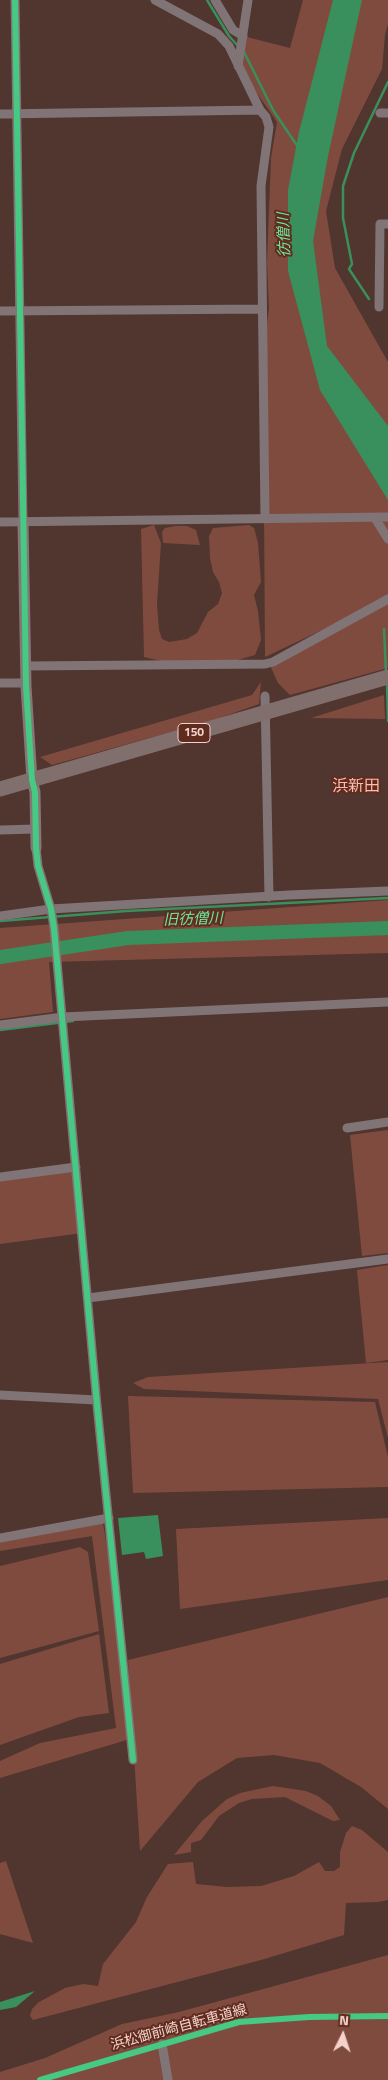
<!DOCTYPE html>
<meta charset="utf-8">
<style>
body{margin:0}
#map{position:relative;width:388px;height:2080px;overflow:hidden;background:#51352f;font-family:"Titillium Web",sans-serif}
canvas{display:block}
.north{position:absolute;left:318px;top:2010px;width:50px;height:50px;-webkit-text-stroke:4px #602c20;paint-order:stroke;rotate:4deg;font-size:14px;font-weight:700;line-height:20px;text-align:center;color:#f4d2ca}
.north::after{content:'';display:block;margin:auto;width:18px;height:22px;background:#f4d2ca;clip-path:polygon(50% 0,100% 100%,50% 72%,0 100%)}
</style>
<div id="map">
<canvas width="388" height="2080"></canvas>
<div class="north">N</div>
</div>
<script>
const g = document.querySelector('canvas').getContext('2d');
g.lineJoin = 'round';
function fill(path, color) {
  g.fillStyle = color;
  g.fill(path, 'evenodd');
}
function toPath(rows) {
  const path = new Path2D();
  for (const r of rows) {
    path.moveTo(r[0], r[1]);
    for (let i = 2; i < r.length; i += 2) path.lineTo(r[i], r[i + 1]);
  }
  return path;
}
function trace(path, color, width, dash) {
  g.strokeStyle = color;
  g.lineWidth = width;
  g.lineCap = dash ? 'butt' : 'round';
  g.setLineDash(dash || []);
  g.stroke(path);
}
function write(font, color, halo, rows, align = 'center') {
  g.font = font + ' "Titillium Web","Noto Sans JP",sans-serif';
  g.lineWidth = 4;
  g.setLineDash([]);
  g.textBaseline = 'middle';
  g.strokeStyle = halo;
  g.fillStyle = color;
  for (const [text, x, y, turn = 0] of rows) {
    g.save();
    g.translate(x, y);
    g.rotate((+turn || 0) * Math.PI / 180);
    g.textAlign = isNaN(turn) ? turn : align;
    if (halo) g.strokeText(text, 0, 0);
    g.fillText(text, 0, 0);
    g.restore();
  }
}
fill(toPath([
 [303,0,388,0,388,24,385,35,382,69,342,149,326,211,335,268,388,362,388,599,265,657,263,354,269,309,267,263,271,158,277,122,238,66,243,36,290,48],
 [154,525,161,543,157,604,159,630,162,639,169,642,187,639,197,633,208,612,218,604,222,593,219,582,213,572,210,558,209,536,213,528,249,525,254,528,258,543,261,582,254,595,258,611,261,640,255,655,234,661,178,665,144,657,141,529],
 [175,526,187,526,196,530,200,545,163,543,162,532,165,528],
 [388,603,388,668,290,695,278,683,269,663],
 [261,682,259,704,214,720,52,765,40,757,252,695],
 [384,695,385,719,311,718],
 [388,900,388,953,49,962,53,1012,0,1019,0,928],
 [388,1130,388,1253,362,1256,350,1135],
 [76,1167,82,1233,0,1244,0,1177],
 [388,1265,388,1360,366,1363,357,1270],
 [388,1362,388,1438,378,1399,144,1389,133,1383,148,1377],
 [128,1396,375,1402,388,1457,388,1487,133,1493],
 [388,1518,388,1580,180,1609,176,1529],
 [103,1523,120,1626,130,1739,0,1778,0,1761,40,1743,116,1728,92,1536,0,1551,0,1540],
 [80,1547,88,1552,99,1631,0,1658,0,1566],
 [388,1597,388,1809,361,1787,320,1763,274,1755,237,1758,198,1782,140,1851,128,1660],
 [99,1634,109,1713,79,1717,0,1745,0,1664],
 [273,1786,306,1791,318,1796,331,1806,340,1820,333,1821,285,1797,252,1799,239,1803,219,1816,201,1840,191,1843,191,1852,174,1855,202,1821,227,1799,240,1793],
 [352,1826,362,1830,388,1852,388,1900,378,1902,346,1903,344,1935,261,1960,33,2020,30,2016,32,2009,39,2002,65,1988,83,1984,98,1986,103,1964,136,1922,147,1897,168,1864,193,1862,196,1884,227,1887,261,1886,294,1876,319,1862,325,1871,334,1871,340,1867,340,1852,346,1833],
 [6,1861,33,1943,0,1934,0,1863],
 [388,1955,388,2080,0,2080,0,2072,45,2058,122,2024,179,2012]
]), '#804b3f');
fill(toPath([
 [333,0,362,0,328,156,313,241,327,346,388,426,388,500,320,390,288,271,288,190,299,132],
 [158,1515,163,1556,146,1559,144,1552,122,1555,118,1518],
 [35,1991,16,2007,0,2010,0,2002]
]), '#39905c');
trace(toPath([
 [207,0,229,36,238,46],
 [244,52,273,110,298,147],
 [369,299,349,269,352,264,343,218,343,186,354,153,388,82],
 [384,629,386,672],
 [387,683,388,721],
 [0,921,126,911,388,898],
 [0,1030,73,1021]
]), '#39905c', 2.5);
trace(toPath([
 [0,957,128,938,388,928]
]), '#39905c', 14);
trace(toPath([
 [15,0,23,522],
 [155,0,218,34,229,46,260,110,266,117,269,127,261,186,265,519],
 [215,0,233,30,243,36],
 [238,66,248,0],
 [380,113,388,113],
 [0,114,260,110],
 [379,307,380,224,388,224],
 [0,311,262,309],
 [375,518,388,539],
 [0,522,388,517],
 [25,666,265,664,273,662,388,599],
 [0,683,26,683],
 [265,696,269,897],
 [0,830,35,829],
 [36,848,38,866,51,909,54,928,97,1405,133,1760],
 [0,916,51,909,289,895,388,891],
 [0,1025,63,1017,388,1002],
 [347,1128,388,1122],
 [0,1177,76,1167],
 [88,1298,388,1259],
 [0,1395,96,1400],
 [0,1538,109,1518],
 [162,2044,168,2080]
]), '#817476', 9);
trace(toPath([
 [23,522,26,686,32,780,35,792,36,848]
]), '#867677', 11);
trace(toPath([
 [0,789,388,677]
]), '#816f6e', 15);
trace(toPath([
 [15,0,26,686,32,780,35,792,36,848,38,866,51,909,54,928,97,1405,133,1760],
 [40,2080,239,2022,309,2017,388,2016]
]), '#46c982', 6);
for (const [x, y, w] of [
 [194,733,32]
]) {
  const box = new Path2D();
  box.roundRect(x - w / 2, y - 9.5, w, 19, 4);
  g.fillStyle = '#602c20';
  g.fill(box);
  trace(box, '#f4d2ca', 1);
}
write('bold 12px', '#f4d2ca', null, [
 ["150",194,733]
]);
write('14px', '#f4d2ca', '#602c20', [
 ["浜松御前崎自転車道線",179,2028,-15]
]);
write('italic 15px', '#6be99c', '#602c20', [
 ["彷僧川",285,235,-92],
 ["旧彷僧川",193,920,-2]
]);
write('16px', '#fdbcac', '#602c20', [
 ["浜新田",356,787]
]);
</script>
